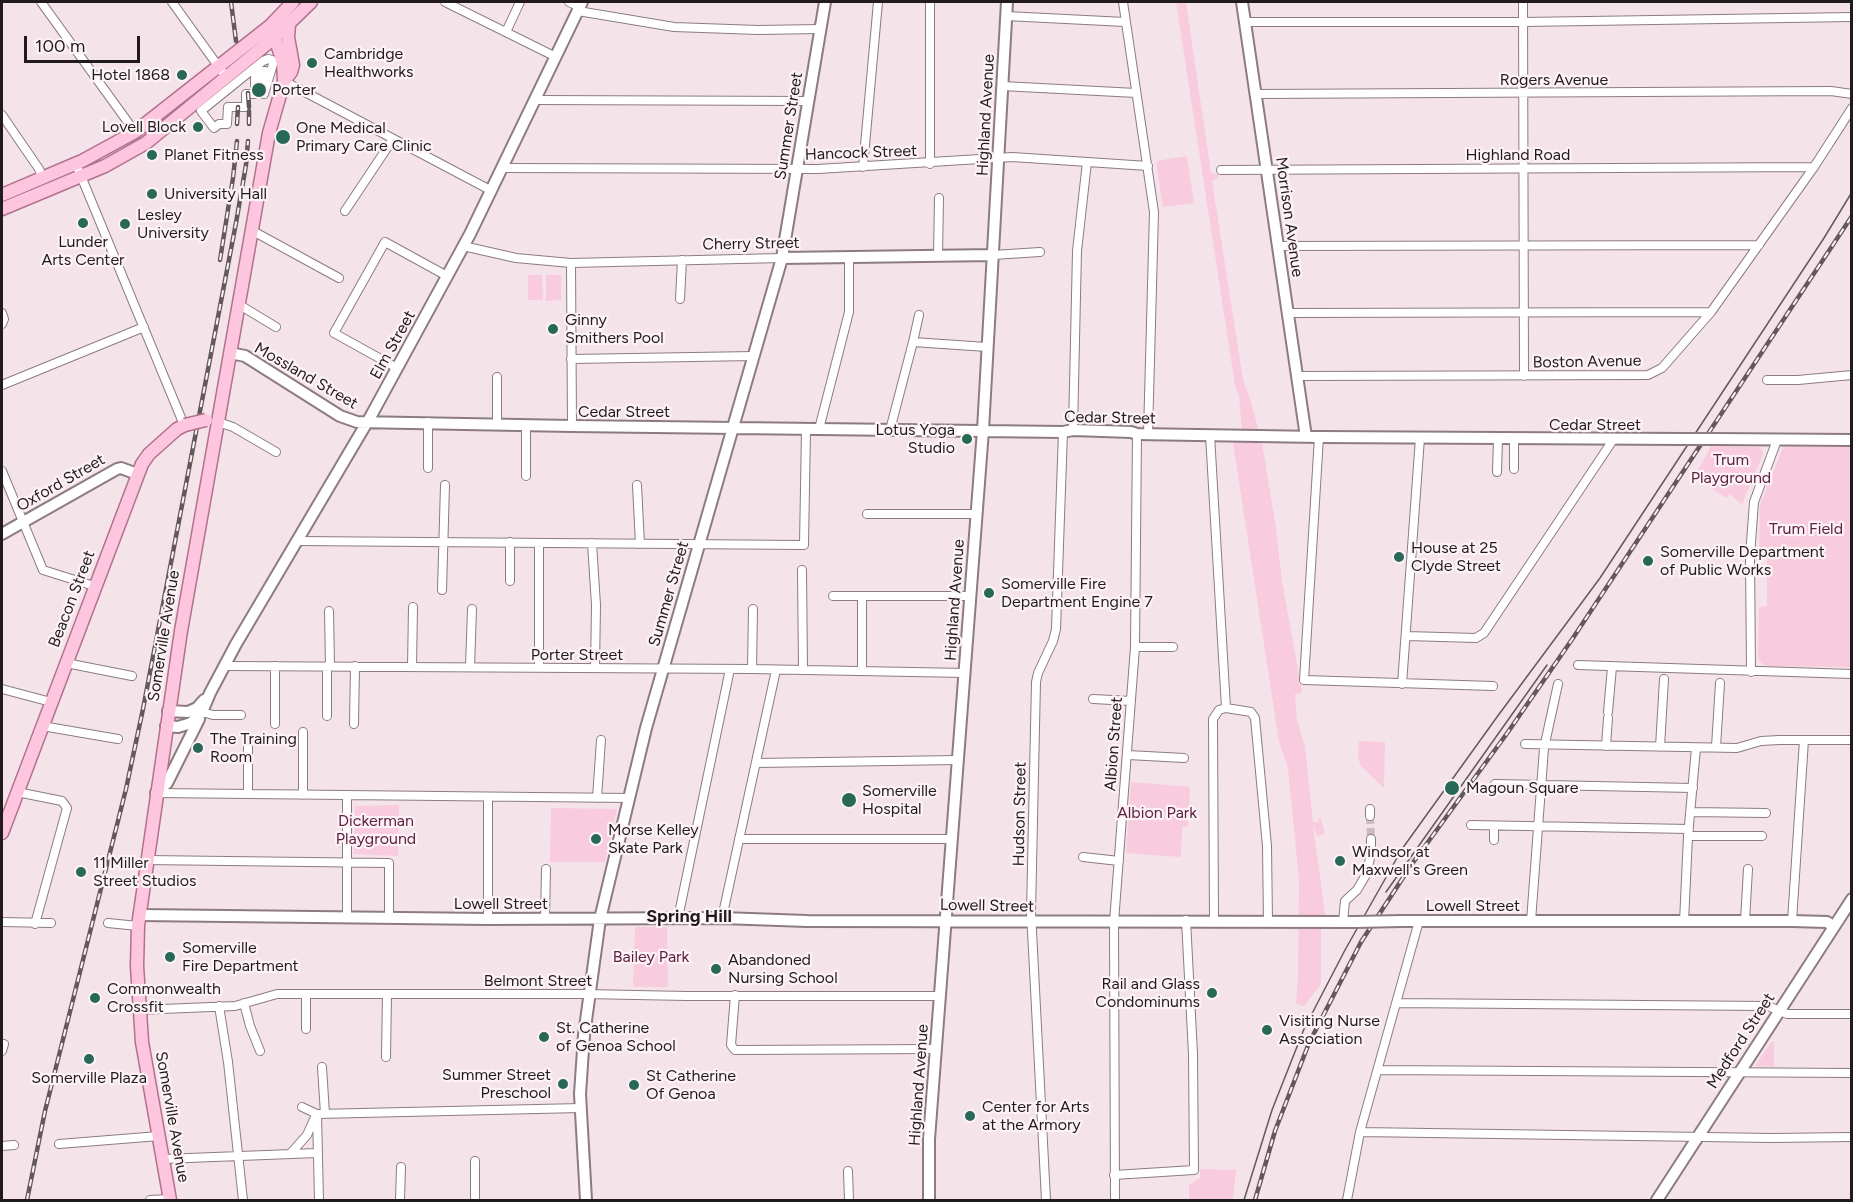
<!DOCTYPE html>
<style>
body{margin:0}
#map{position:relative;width:1853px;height:1202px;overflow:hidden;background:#f5e3ea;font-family:Figtree,sans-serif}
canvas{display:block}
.frame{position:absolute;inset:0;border:3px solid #211b1d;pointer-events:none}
.scale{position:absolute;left:24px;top:36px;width:116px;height:27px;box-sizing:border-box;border:3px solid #211b1d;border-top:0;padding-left:8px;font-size:18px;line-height:21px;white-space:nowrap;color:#211b1d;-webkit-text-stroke:4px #fdf2f6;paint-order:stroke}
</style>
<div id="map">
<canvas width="1853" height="1202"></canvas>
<div class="frame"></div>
<div class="scale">100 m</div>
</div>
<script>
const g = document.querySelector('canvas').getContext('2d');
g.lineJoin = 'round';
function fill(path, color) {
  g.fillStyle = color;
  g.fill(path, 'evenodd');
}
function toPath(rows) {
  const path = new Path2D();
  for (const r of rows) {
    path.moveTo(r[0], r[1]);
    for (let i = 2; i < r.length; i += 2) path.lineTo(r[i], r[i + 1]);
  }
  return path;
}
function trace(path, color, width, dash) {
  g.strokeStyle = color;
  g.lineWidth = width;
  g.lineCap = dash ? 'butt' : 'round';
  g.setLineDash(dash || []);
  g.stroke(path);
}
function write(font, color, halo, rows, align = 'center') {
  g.font = font + ' Figtree,sans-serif';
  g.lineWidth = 4.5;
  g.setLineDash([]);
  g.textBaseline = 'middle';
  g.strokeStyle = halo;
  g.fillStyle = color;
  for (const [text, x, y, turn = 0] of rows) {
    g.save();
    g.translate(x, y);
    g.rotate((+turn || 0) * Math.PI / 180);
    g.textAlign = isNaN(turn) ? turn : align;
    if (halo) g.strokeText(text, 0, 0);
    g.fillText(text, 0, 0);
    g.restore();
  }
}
fill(toPath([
 [1176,2,1186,2,1211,173,1219,175,1217,179,1212,181,1243,380,1251,402,1262,443,1276,528,1282,581,1302,693,1295,694,1297,720,1305,746,1313,822,1318,822,1318,819,1321,818,1325,834,1317,836,1313,825,1325,914,1321,928,1321,984,1304,1006,1296,1004,1298,978,1299,880,1288,768,1279,742,1233,443,1242,431,1239,395,1235,385],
 [1187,156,1194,203,1163,207,1156,161],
 [528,275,542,275,543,300,528,300],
 [546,275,561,275,561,300,546,301],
 [1711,446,1758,447,1762,449,1763,454,1742,504,1729,494,1726,498,1708,486,1710,483,1696,474],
 [1783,447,1851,447,1851,667,1766,666,1761,663,1758,658,1759,607,1767,606,1767,557,1759,557,1760,505],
 [1359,741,1385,742,1384,788,1361,766,1358,758],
 [1131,782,1190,787,1188,827,1182,827,1181,857,1126,853],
 [399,805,398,856,354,854,355,806],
 [551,808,617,809,605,862,550,862],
 [635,927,667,927,668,987,633,987],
 [1771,1042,1774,1042,1774,1067,1755,1066],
 [1200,1169,1236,1170,1233,1200,1189,1200,1189,1185,1200,1178]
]), '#f9cbde');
trace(toPath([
 [1370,816,1371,839]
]), '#cbbbc1', 8, [8, 4]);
const street = toPath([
 [41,2,135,132],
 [172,2,226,77],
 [445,2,556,57],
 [569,2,580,7],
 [1123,2,1154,212,1148,434],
 [1523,2,1524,376],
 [578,11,674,27,758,30,820,29],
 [1006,16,1125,22],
 [1245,22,1523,22,1852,17],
 [506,32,520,2],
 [268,59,272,60,273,64,264,94,261,94,261,81,265,81,265,71,261,71,255,77,255,94,246,94,246,107,228,107,227,124,219,124,214,128,201,111,263,61,268,59],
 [284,81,492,191],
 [1002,86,1136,93],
 [1255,94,1831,91,1852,94],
 [536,100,808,101],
 [2,115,39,169,43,179],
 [76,164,184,425],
 [930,164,930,2],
 [863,167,878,2],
 [503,168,818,169,1012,157,1148,166],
 [1221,170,1814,167],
 [345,211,393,139],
 [251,230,339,278],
 [463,246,516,258,571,263,782,258],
 [1278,246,1759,245],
 [993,255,1040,252],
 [938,256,939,198],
 [571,263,572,426],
 [680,299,682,260],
 [238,304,276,327],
 [2,313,4,319,2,324],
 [1287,313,1711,312],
 [913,342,919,315],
 [571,359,754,356],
 [397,368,334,333,385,242,447,276],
 [1297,376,1648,375,1662,368,1711,312,1814,167,1852,108],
 [497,377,497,425],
 [1767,380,1798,380,1852,375],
 [2,385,144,327],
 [218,422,233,427,276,452],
 [428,422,428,468],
 [819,429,849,312,849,258],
 [890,430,913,342,987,347],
 [1073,430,1077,251,1087,162],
 [1210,435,1226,708],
 [1319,437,1304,680,1493,686],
 [1514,440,1514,469],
 [2,471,43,570,94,586],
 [1497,472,1498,439],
 [526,476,526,426],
 [637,485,640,544],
 [867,514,976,514],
 [298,541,804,545,806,429],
 [510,542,510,581],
 [592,543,596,605,595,668],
 [802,570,803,670],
 [442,590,445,485],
 [833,596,970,596],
 [329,611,330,666],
 [1407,636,1476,638,1484,633,1613,440],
 [1135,647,1173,647],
 [66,663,132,676],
 [1578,665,1852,674],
 [225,666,752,669,965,673],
 [275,666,275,724],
 [327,666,327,716],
 [412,667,413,607],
 [470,667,472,609],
 [539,668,539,543],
 [752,669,753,609],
 [862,671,862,596],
 [1751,672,1750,556,1754,502,1777,440],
 [1402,684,1420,438],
 [2,689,51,702],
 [1093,699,1131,701],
 [202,712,213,715,241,715],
 [1608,712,1612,667],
 [354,724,355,666],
 [42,726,118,739],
 [1525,744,1737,748,1761,741,1779,740,1852,740],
 [248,746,248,794],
 [1606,746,1608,718],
 [1660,747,1664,679],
 [1716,747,1720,683],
 [1128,755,1184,758],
 [756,763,958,760],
 [1495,784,1693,788],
 [17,792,62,801,67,808,35,924],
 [156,793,629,798],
 [303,795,303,732],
 [597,798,601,740],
 [1370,809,1370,816],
 [1690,812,1766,813],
 [1471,825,1689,829],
 [1494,826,1494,840],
 [1688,836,1762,836],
 [739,839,952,839],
 [1083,857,1119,861],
 [146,860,389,863,389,918],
 [347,918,347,795],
 [678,918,730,669],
 [722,918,776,670],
 [488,919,488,797],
 [545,919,546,869],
 [1531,921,1544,748,1558,684],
 [1745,921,1748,869],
 [1792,921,1804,740],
 [2,922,51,923],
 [1214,922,1213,719,1219,710,1226,708,1251,712,1255,718,1267,846,1268,922],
 [1343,922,1345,901,1357,890,1367,873,1371,853,1371,839],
 [1684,922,1688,836,1696,748],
 [108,923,138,926],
 [306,994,306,1029],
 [735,995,731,1045,735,1050,936,1049],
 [244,1003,250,1026,260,1051],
 [1397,1003,1768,1006,1787,1014,1852,1014],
 [219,1006,228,1062,243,1200],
 [138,1010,235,1006,277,994,584,994,687,996,940,996],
 [2,1051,4,1044],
 [386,1057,387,994],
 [322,1067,325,1114],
 [1378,1070,1852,1073],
 [302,1107,317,1114],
 [317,1114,581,1108],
 [317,1114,319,1200],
 [1360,1132,1772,1138,1852,1137],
 [59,1144,159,1136],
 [2,1146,14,1145],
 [291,1153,307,1135,316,1115],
 [163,1159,317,1153],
 [475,1161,475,1200],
 [848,1171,849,1200],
 [1114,1175,1194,1170,1193,1054,1186,920],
 [150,1200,170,1199],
 [400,1200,401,1167],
 [1046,1200,1031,912,1036,682,1038,673,1053,641,1056,629,1063,432],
 [1115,1200,1114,922,1135,647,1137,434],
 [1347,1200,1360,1132,1419,921]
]);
const secondary = toPath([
 [1242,2,1306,437],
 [782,258,993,255],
 [230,353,245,356,340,416,357,422,572,426,1063,432,1073,430,1131,432,1137,434,1319,437,1683,439],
 [1715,439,1852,440],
 [2,534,117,469,121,468,137,474],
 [168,711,188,712,197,708,204,700],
 [166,726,178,727,191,723,202,712,210,693,236,644,372,414,470,234,582,2],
 [156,793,167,783,199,719],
 [139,915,488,919,722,918,807,921,1355,922],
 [1402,921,1792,921,1827,922,1833,926],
 [586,1200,580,1094,584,1035,600,919,646,728,782,258,825,2],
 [929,1200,929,1139,983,430,1007,2],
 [1657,1200,1852,899]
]);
const primary = toPath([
 [284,81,291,72,293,65,288,37,289,25],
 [2,195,82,161,135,132,270,26,293,2],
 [2,209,105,166,146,143,274,38,311,2],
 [2,833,142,464,149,454,177,429,185,425],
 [170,1200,142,1042,137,966,138,926,181,631,269,133,284,81,283,62,273,32,277,19]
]);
trace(street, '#8c7c82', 10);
trace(secondary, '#8c7c82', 14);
trace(primary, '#b1718d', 15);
trace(street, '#fff', 8);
trace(secondary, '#fff', 10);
trace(primary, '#fec5df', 12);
trace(toPath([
 [1386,892,1547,665],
 [1244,1200,1272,1110,1304,1029,1345,950,1402,849,1497,717,1600,578,1824,238,1852,192]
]), '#63595d', 1.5);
const rail = toPath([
 [231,2,236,41],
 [248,93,249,107],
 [237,124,238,107],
 [249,124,249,111],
 [220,260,233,178,237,141],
 [27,1200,45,1111,126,789,143,709,236,223,246,165,248,141],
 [1255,1200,1275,1131,1309,1043,1361,942,1412,864,1508,732,1573,638,1852,216]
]);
trace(rail, '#63595d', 4.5);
trace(rail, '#fdf2f6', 2, [7]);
const secondaryBridge = toPath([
 [1683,439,1715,439],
 [1355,922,1402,921]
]);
const primaryBridge = toPath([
 [185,425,206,420]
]);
trace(secondaryBridge, '#8c7c82', 14, []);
trace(primaryBridge, '#b1718d', 15, []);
trace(secondaryBridge, '#fff', 10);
trace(primaryBridge, '#fec5df', 12);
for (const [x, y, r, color] of [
 [312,63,6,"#286856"],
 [182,75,6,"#286856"],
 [259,90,8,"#286856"],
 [198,127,6,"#286856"],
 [283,137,8,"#286856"],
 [152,155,6,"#286856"],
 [152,194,6,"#286856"],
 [83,223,6,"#286856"],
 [125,224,6,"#286856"],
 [553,329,6,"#286856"],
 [967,439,6,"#286856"],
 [1399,557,6,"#286856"],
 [1648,561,6,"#286856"],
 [989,593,6,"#286856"],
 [198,748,6,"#286856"],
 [1452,788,8,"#286856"],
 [849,800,8,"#286856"],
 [596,839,6,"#286856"],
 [1340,861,6,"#286856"],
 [81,872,6,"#286856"],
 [170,957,6,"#286856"],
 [716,969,6,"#286856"],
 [1212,993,6,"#286856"],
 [95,998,6,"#286856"],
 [1267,1030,6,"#286856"],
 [544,1037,6,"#286856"],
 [89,1059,6,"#286856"],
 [563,1084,6,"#286856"],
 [634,1085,6,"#286856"],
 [970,1116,6,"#286856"]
]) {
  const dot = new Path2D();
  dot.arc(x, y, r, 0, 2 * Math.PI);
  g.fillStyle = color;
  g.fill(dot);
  trace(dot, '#fdf2f6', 2);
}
write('16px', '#211b1d', '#fdf2f6', [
 ["Cambridge",324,54],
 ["Healthworks",324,72],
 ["Hotel 1868",170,75,"right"],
 ["Porter",272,90],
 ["Lovell Block",186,127,"right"],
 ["One Medical",296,128],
 ["Primary Care Clinic",296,146],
 ["Planet Fitness",164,155],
 ["University Hall",164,194],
 ["Lesley",137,215],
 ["University",137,233],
 ["Lunder",83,242,"center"],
 ["Arts Center",83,260,"center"],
 ["Ginny",565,320],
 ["Smithers Pool",565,338],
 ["Lotus Yoga",955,430,"right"],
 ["Studio",955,448,"right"],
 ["House at 25",1411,548],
 ["Clyde Street",1411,566],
 ["Somerville Department",1660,552],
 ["of Public Works",1660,570],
 ["Somerville Fire",1001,584],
 ["Department Engine 7",1001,602],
 ["The Training",210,739],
 ["Room",210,757],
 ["Magoun Square",1466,788],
 ["Somerville",862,791],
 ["Hospital",862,809],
 ["Morse Kelley",608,830],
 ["Skate Park",608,848],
 ["Windsor at",1352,852],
 ["Maxwell's Green",1352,870],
 ["11 Miller",93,863],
 ["Street Studios",93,881],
 ["Somerville",182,948],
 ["Fire Department",182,966],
 ["Abandoned",728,960],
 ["Nursing School",728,978],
 ["Rail and Glass",1200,984,"right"],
 ["Condominums",1200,1002,"right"],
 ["Commonwealth",107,989],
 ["Crossfit",107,1007],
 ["Visiting Nurse",1279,1021],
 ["Association",1279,1039],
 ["St. Catherine",556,1028],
 ["of Genoa School",556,1046],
 ["Summer Street",551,1075,"right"],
 ["Preschool",551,1093,"right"],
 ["St Catherine",646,1076],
 ["Of Genoa",646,1094],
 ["Somerville Plaza",89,1078,"center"],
 ["Center for Arts",982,1107],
 ["at the Armory",982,1125]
], 'left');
write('16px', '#211b1d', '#fdf2f6', [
 ["Rogers Avenue",1554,80],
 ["Highland Avenue",986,115,-87],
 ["Summer Street",789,126,-81],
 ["Hancock Street",861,153,-2],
 ["Highland Road",1518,155],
 ["Morrison Avenue",1289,217,82],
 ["Cherry Street",751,244,-1],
 ["Elm Street",393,345,-61],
 ["Boston Avenue",1587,362,-1],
 ["Mossland Street",306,376,30],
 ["Cedar Street",624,412],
 ["Cedar Street",1110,418,1],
 ["Cedar Street",1595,425],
 ["Oxford Street",61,483,-30],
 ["Summer Street",669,594,-74],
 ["Beacon Street",72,599,-69],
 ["Highland Avenue",955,600,-86],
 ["Somerville Avenue",164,636,-81],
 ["Porter Street",577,655],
 ["Albion Street",1114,744,-86],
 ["Hudson Street",1020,814,-89],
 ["Lowell Street",501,904],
 ["Lowell Street",987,906,1],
 ["Lowell Street",1473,906],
 ["Belmont Street",538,981],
 ["Medford Street",1741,1041,-57],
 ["Highland Avenue",919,1085,-86],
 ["Somerville Avenue",172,1117,80]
]);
write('16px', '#5c233f', '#fdf2f6', [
 ["Trum",1731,460],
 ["Playground",1731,478],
 ["Trum Field",1806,529],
 ["Albion Park",1157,813],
 ["Dickerman",376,821],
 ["Playground",376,839],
 ["Bailey Park",651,957]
]);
write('bold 18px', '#211b1d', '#fdf2f6', [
 ["Spring Hill",689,917]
]);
</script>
